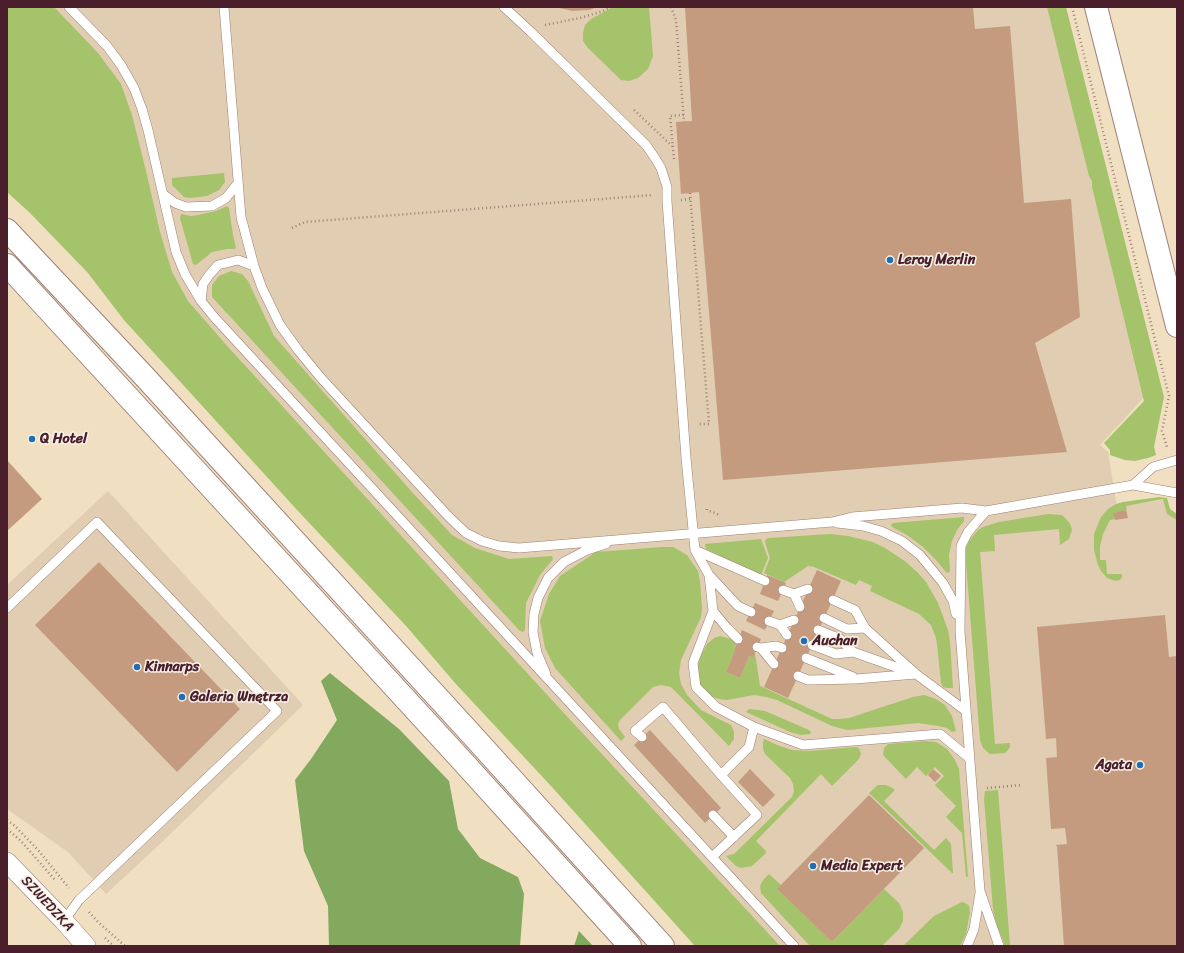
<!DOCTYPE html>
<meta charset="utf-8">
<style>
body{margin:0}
#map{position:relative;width:1184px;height:953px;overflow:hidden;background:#f1dfc2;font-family:Sriracha,sans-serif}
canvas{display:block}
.frame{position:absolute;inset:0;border:8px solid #4a1f2b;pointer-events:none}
</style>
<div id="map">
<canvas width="1184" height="953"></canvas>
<div class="frame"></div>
</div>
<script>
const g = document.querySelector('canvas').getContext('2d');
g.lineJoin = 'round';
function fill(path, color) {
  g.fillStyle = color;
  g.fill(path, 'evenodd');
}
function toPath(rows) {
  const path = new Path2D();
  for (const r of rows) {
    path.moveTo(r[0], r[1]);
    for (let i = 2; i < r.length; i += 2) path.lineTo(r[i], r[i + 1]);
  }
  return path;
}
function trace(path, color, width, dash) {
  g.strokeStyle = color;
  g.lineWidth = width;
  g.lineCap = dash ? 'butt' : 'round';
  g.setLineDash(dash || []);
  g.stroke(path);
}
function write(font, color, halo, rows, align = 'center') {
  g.font = font + ' Sriracha,sans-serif';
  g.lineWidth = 3;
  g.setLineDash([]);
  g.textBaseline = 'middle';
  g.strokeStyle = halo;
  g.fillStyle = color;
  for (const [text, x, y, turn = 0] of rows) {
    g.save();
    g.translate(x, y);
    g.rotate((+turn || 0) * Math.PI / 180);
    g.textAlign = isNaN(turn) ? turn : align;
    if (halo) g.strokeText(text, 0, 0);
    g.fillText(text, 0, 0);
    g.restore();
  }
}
fill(toPath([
 [43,7,1057,7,1151,390,1100,445,1108,452,1117,507,1167,499,1169,509,1177,516,1177,946,719,946,124,320,88,273],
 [108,491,303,705,160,844,106,894,68,852,7,809,7,585]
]), '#e1cdb1');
fill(toPath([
 [7,7,54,7,98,53,121,84,132,115,146,171,160,232,172,272,188,301,228,347,561,710,780,946,695,946,551,786,455,683,407,627,298,511,124,320,88,273,30,213,7,192],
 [613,7,649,7,653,56,648,69,638,78,629,81,621,80,588,48,583,41,583,33,585,25,591,19],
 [1047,7,1066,7,1164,397,1154,447,1156,455,1148,458,1135,461,1125,460,1110,455,1110,450,1104,443,1144,401,1092,187,1092,181,1089,176],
 [224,173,225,182,219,190,207,196,190,198,184,197,172,185,172,178],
 [227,206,229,208,233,235,236,248,234,249,227,249,212,252,196,265,193,264,180,218,181,214,191,216,198,215,216,211],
 [231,271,242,274,248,281,274,336,411,491,452,535,475,548,509,559,552,556,553,559,540,575,526,603,525,630,523,632,519,630,212,297,212,285,219,276],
 [1159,497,1167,498,1170,509,1177,514,1177,520,1167,514,1163,499,1126,506,1127,510,1114,513,1115,519,1110,520,1103,534,1100,546,1100,560,1106,560,1107,574,1122,574,1122,577,1120,580,1115,581,1107,578,1101,571,1098,565,1094,550,1094,534,1101,517,1108,509,1116,504,1123,502],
 [1048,514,1062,515,1069,522,1071,526,1072,530,1069,539,1060,545,1059,529,994,535,995,551,980,552,995,744,1010,743,1010,747,1007,751,1005,753,990,754,983,748,980,740,966,563,966,548,969,541,978,530,983,527,999,522],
 [964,517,964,521,957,530,952,541,949,555,950,571,948,573,946,572,936,560,923,547,907,535,892,527,891,525,893,523],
 [830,534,848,536,873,542,885,548,906,562,918,573,926,582,938,603,948,630,950,642,953,688,946,688,943,687,941,683,937,644,936,638,931,625,919,614,870,591,872,586,859,580,856,585,814,567,808,566,784,582,764,573,770,558,765,542,766,539,769,538],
 [761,539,768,558,761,575,706,549,705,544],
 [662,547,673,547,687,555,698,571,700,581,702,608,701,617,681,660,679,673,681,684,687,695,701,710,731,725,734,732,734,739,729,746,676,692,671,687,661,685,653,687,620,720,618,724,619,729,625,737,621,741,555,668,545,648,540,621,549,594,560,576,596,552],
 [720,636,728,638,737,642,734,649,735,650,726,672,740,678,749,656,753,658,755,653,760,686,832,719,839,719,849,718,913,697,924,695,936,699,945,705,952,716,956,731,952,732,947,728,938,726,918,723,848,730,843,729,832,726,777,700,766,697,754,695,727,700,719,699,710,696,703,690,699,682,697,669,701,655,707,644,714,638],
 [750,709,765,711,809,730,811,732,810,734,801,735,790,732,746,712,748,710],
 [764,739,777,745,792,750,809,751,855,747,859,748,861,754,859,759,832,786,821,774,756,841,766,851,766,853,752,866,741,868,736,866,726,856,734,854,792,797,794,791,793,784,790,778,765,754,763,749,763,743],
 [926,741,936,742,947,749,955,760,959,769,968,876,967,877,966,877,962,833,946,817,956,806,935,785,944,776,935,767,926,776,917,767,906,779,883,755,884,748,888,744],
 [878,785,886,785,894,789,894,791,884,801,934,850,946,838,951,844,953,873,952,873,869,793],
 [998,790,1010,946,1005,946,1003,940,996,923,993,909,984,799,985,791],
 [769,874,781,885,778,890,832,942,884,889,899,903,903,912,903,921,899,929,882,946,810,946,761,893,760,886,763,880],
 [962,902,967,904,969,906,970,912,966,934,960,946,903,946,934,916]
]), '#a4c36a');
fill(toPath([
 [330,673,399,729,449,781,458,829,480,858,518,877,524,894,520,946,329,946,328,906,304,851,295,780,311,759,337,720,321,681],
 [579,931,593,946,574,946]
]), '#83a95e');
fill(toPath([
 [554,7,598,7,589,10,573,11],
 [685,7,973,7,975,29,1010,26,1024,203,1071,199,1080,317,1035,343,1067,452,723,480,699,192,681,194,676,122,692,121],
 [7,460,42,499,7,531],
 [1126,510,1128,518,1115,520,1113,513],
 [99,562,240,709,177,772,35,625],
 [817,570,841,581,788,698,764,687],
 [767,575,786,583,778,601,760,594],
 [755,603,774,611,765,630,746,621],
 [1165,615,1169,657,1177,656,1177,946,1064,946,1057,846,1056,846,1056,845,1067,844,1065,828,1051,829,1046,758,1057,757,1056,738,1046,739,1037,627],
 [742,630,761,639,753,658,749,656,740,678,726,672,735,650,734,650],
 [650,730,721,808,705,823,634,745],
 [750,769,775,795,763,807,738,782],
 [933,769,941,776,935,782,928,775],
 [869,795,924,848,832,942,777,889]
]), '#c49b7f');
const service = toPath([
 [69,7,107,46,121,65,134,88,142,109,148,130,176,252,185,274,201,301,215,318,794,946],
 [224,7,241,217,254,266,262,288,280,325,298,350,321,378,449,517,466,533,482,541,499,546,519,548,832,522,852,517,962,508,986,511,1133,485,1177,493],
 [504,7,531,32,646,145,655,158,661,168,667,187,667,201,686,458,695,550,709,575,713,611,693,663,696,687,716,707,754,727,803,745,940,734,969,758],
 [163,194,175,203,186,207,212,206,226,198,238,183],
 [201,301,203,284,210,274,218,265,238,260,254,266],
 [1133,485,1153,467,1177,460],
 [986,511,968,532,961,546,960,631,980,891,999,946],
 [837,523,863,526,881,531,902,541,920,555,943,583,953,601,956,614],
 [695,550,765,581],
 [709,575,738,606,751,612],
 [783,590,794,594,800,607],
 [794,594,808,589],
 [833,600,855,610,865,628,916,674,966,711],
 [7,608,97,522,277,711,79,900,64,921],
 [713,611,727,628,738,639],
 [824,618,847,629,865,628],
 [769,621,780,625,787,635],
 [780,625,794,620],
 [818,630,840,639,853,652,910,672],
 [812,645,836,654,853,652],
 [757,647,761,648,776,646,782,648],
 [761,648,774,664],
 [806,658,853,677],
 [546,674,537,653,533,632,534,614,538,598,548,578,564,562,587,550,606,544],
 [798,676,808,680,856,679,916,674],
 [642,737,635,731,663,707,721,775,757,815,712,857],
 [721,775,749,747,754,727],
 [713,815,734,837],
 [967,946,974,929,980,893]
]);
const minor = toPath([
 [7,862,64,921,86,946]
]);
const secondary = toPath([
 [1096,7,1177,326]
]);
const primary = toPath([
 [7,230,144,376,473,736,663,946],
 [7,265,455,753,630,946]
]);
trace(service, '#9e7f76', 10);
trace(minor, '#9e7f76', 20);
trace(secondary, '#9e7f76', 24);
trace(primary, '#9e7f76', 24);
trace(toPath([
 [671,7,676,20,684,122],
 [1072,7,1169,396,1162,431,1167,447],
 [545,25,580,18,603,11,610,7],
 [634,110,672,146],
 [674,159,670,116,684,115],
 [690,193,709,424,697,424],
 [681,200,691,199],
 [292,228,305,222,653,195],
 [707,509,707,510,720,515],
 [987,788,1022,785],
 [7,820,15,826,38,850,69,888],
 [7,829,21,841,55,880],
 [89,912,98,922,125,946],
 [105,938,114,946]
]), '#9e7f76', 2.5, [1, 3]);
trace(service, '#fff', 9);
trace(minor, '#fff', 19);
trace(secondary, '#fff', 22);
trace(primary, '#fff', 22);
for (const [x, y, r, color] of [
 [890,260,4,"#1f6fb2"],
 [32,439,4,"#1f6fb2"],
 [804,641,4,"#1f6fb2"],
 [137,667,4,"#1f6fb2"],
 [182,697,4,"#1f6fb2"],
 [1140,765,4,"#1f6fb2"],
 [813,866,4,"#1f6fb2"]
]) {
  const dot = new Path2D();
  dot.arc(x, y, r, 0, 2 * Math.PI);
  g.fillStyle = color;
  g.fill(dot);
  trace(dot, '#f7f3e8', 1.5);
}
write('bold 14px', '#4a1f2b', '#f7f3e8', [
 ["Leroy Merlin",898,260],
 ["Q Hotel",40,439],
 ["Auchan",812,641],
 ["Kinnarps",145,667],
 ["Galeria Wnętrza",190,697],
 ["Agata",1132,765,"right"],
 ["Media Expert",821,866]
], 'left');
write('14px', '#4a1f2b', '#f7f3e8', [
 ["SZWEDZKA",47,904,47]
]);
</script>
